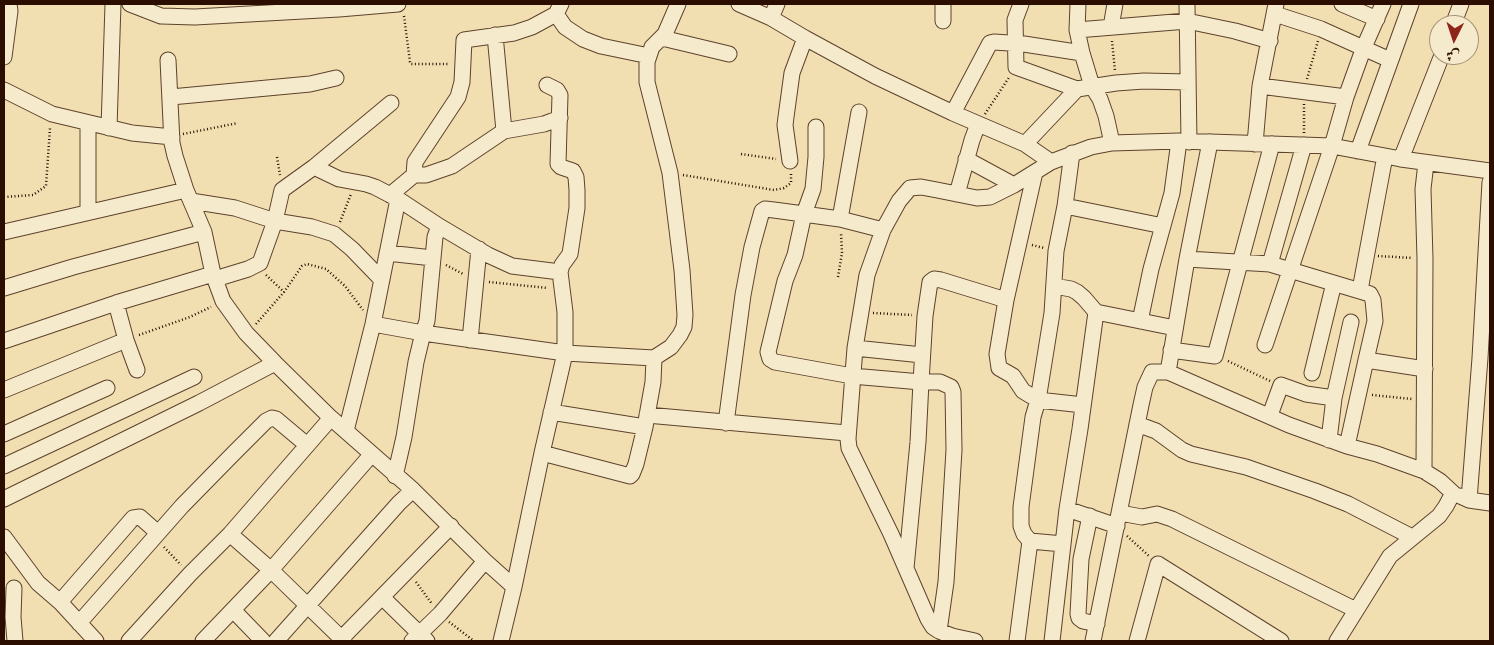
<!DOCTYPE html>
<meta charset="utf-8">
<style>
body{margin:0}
#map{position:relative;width:1494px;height:645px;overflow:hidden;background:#f1dfb1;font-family:"Sorts Mill Goudy",Amiri,serif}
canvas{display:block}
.frame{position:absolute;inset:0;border:5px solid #2c0e00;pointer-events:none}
.north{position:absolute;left:1429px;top:15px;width:50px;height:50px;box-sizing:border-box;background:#f6eacc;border:1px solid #a5927a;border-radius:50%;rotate:184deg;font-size:14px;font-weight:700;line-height:20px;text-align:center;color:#2c0e00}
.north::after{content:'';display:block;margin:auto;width:18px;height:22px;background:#8f2418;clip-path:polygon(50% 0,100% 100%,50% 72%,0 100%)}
</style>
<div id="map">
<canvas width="1494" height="645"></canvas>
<div class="frame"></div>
<div class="north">ش</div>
</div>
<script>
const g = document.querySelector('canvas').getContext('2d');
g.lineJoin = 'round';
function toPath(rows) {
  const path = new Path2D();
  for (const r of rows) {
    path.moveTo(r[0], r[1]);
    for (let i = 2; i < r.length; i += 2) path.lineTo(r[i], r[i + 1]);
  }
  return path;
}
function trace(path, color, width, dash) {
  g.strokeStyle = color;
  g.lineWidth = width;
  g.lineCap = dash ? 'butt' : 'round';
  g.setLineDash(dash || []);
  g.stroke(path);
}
const minor = toPath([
 [130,4,161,16,195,17,339,9,398,4],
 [739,4,771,18,805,38,875,76,953,113,1025,144,1051,162],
 [943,4,943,21],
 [1021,4,1015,20,1016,67,1077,89],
 [1078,4,1077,30,1082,53,1092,86,1100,99,1106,116,1112,143],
 [1187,4,1189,142],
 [1342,4,1377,19],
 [556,14,565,27,583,39,601,46,649,56],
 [1275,14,1321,29,1390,60],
 [771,18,777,4],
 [1453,25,1461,4],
 [1111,27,1115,4],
 [1077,30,1187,21,1235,31,1270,41],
 [495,35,504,131],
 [662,38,729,54],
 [4,57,10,11,9,4],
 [168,60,172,143,175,156,186,190,204,232,213,274,223,301,246,333,275,363,331,418,413,490,399,503,276,641],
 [547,85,557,90,560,95,558,164,561,167,573,171,576,177,577,190,577,208,570,254,562,265,560,272],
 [1260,86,1346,97],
 [4,90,52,114,132,133,172,137],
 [171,97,310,84,336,78],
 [953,113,990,43,994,42,1024,44,1082,53],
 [88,123,88,212],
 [816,127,816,157,813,189,804,214,795,255,785,281,768,352,770,359,775,362,852,376,921,382,925,316,930,282,934,279,941,280,1006,300,1035,172],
 [109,128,113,4],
 [1025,144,1077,89,1116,83,1144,81,1188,82],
 [1255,144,1260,86,1276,4],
 [1358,151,1411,4],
 [1072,153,1065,206,1056,251,1052,313,1038,400,1083,405],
 [966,159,1014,185],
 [1401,159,1442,55],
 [790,161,785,125,786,117,792,73,805,38],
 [314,167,339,179,366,184,375,187,398,199,439,226],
 [414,175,415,162,458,97,462,82,464,40,514,33,532,27,556,14,561,4],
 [957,194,972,140,978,124],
 [390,195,414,175,426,175,452,166,504,131,544,124,560,118],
 [191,201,235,208,275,221,312,227,334,234,352,249,382,280],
 [1065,206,1163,226],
 [840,219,859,112],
 [4,232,186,190],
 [387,253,433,258],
 [1187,259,1270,264,1370,294,1373,300,1375,321,1366,360],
 [1270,264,1304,145],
 [215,279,248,269,260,263,275,221,282,190,314,167,391,103],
 [4,288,73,267,204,232],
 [1360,290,1385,156],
 [1006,300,997,354,999,368,1013,376,1023,391,1038,400,1033,417,1021,507,1021,526,1024,534,1030,541],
 [116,303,126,340,137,370],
 [1096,312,1175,328],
 [1140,321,1151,269,1172,193,1179,141],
 [373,324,423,333,565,353,565,312,560,272,512,266,488,255,439,226,435,237,427,321,423,333,416,362,404,437,395,476],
 [470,340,479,249],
 [4,341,116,303,213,274],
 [1265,345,1332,146,1346,97,1364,47,1383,4],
 [855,348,922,355],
 [1171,350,1215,356,1272,144],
 [565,353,654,358,653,382,645,427,636,464,632,474,630,476,542,453,565,353],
 [654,358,671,347,680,335,684,327,685,315,682,270,670,173,647,82,647,62,652,47,665,34,678,4],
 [1168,372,1187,259,1210,142],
 [1312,373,1334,283],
 [4,390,126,340],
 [551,412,645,427],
 [647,415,847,433],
 [1270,415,1281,385,1306,394,1334,398,1351,322],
 [726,423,743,295,752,247,762,211,765,209,774,210,840,219,883,230],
 [1137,424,1156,431,1182,450,1191,454,1246,467,1315,491,1348,504,1412,537],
 [346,431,373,324,398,199],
 [4,434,107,388],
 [1329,440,1334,398],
 [4,466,194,377],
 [1424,471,1425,259,1423,189,1426,163],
 [413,490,485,561,514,587],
 [1460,496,1469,500,1490,503],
 [4,499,199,403,275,363],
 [1469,500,1480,358,1490,182],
 [1067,509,1117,526],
 [1120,513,1142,517,1157,514,1172,519,1356,610],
 [1090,516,1081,559,1078,614,1079,618,1083,621,1097,624],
 [230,534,271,570,344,641],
 [4,537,38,583,60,602,96,641],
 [906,568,918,442,921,382,940,382,951,387,953,392,954,450,946,582,939,631,952,636,975,641],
 [14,588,13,617,15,641],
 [382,597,427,641],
 [60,602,133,518,140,517,158,533],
 [233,610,263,641],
 [79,623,182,506,233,454,266,421,272,418,276,419,307,445],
 [939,631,933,627,928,619,891,534,849,448,848,439,855,348,867,275,883,230,899,201,910,188,921,187,937,190,977,198,990,197,1014,185,1051,162,1091,147,1112,143,1179,141,1332,146,1401,159,1490,171],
 [129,641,190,574,230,534,331,418],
 [203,641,271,570,372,454],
 [339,641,451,526],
 [412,641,440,614,485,561],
 [501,641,514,587,542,453],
 [1017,641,1030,541,1063,544],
 [1052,641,1067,509,1080,429,1096,312,1084,298,1077,292,1071,289,1054,286],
 [1093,641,1141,405,1145,387,1152,372,1168,372,1289,425,1347,446,1366,360,1425,369],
 [1137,641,1158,564,1281,641],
 [1337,641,1390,556,1439,516,1446,506,1453,493,1440,481,1424,471,1377,454,1347,446]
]);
trace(minor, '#5d422c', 17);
trace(toPath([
 [404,16,410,62,411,64,449,64],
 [1112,41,1115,71],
 [1307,79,1318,41],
 [1304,104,1304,133],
 [985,114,1010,76],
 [183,134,238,123],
 [741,154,776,159],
 [277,157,280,175],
 [683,175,774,190,784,188,791,183,791,172],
 [4,197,33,195,46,186,50,128],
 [340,222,351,194],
 [1032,245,1044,248],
 [1378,256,1413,258],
 [446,265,463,274],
 [266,275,284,292],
 [838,277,842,253,841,233],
 [489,282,548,288],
 [873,313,912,315],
 [256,324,284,292,302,266,307,264,326,269,345,286,363,310],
 [139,335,190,317,211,307],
 [1228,361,1270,381],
 [1372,395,1412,399],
 [1127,536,1149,556],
 [164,547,181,565],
 [416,582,432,604],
 [449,622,474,641]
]), '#2c0e00', 2.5, [1, 2.5]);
trace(minor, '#f6eacc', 15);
</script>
